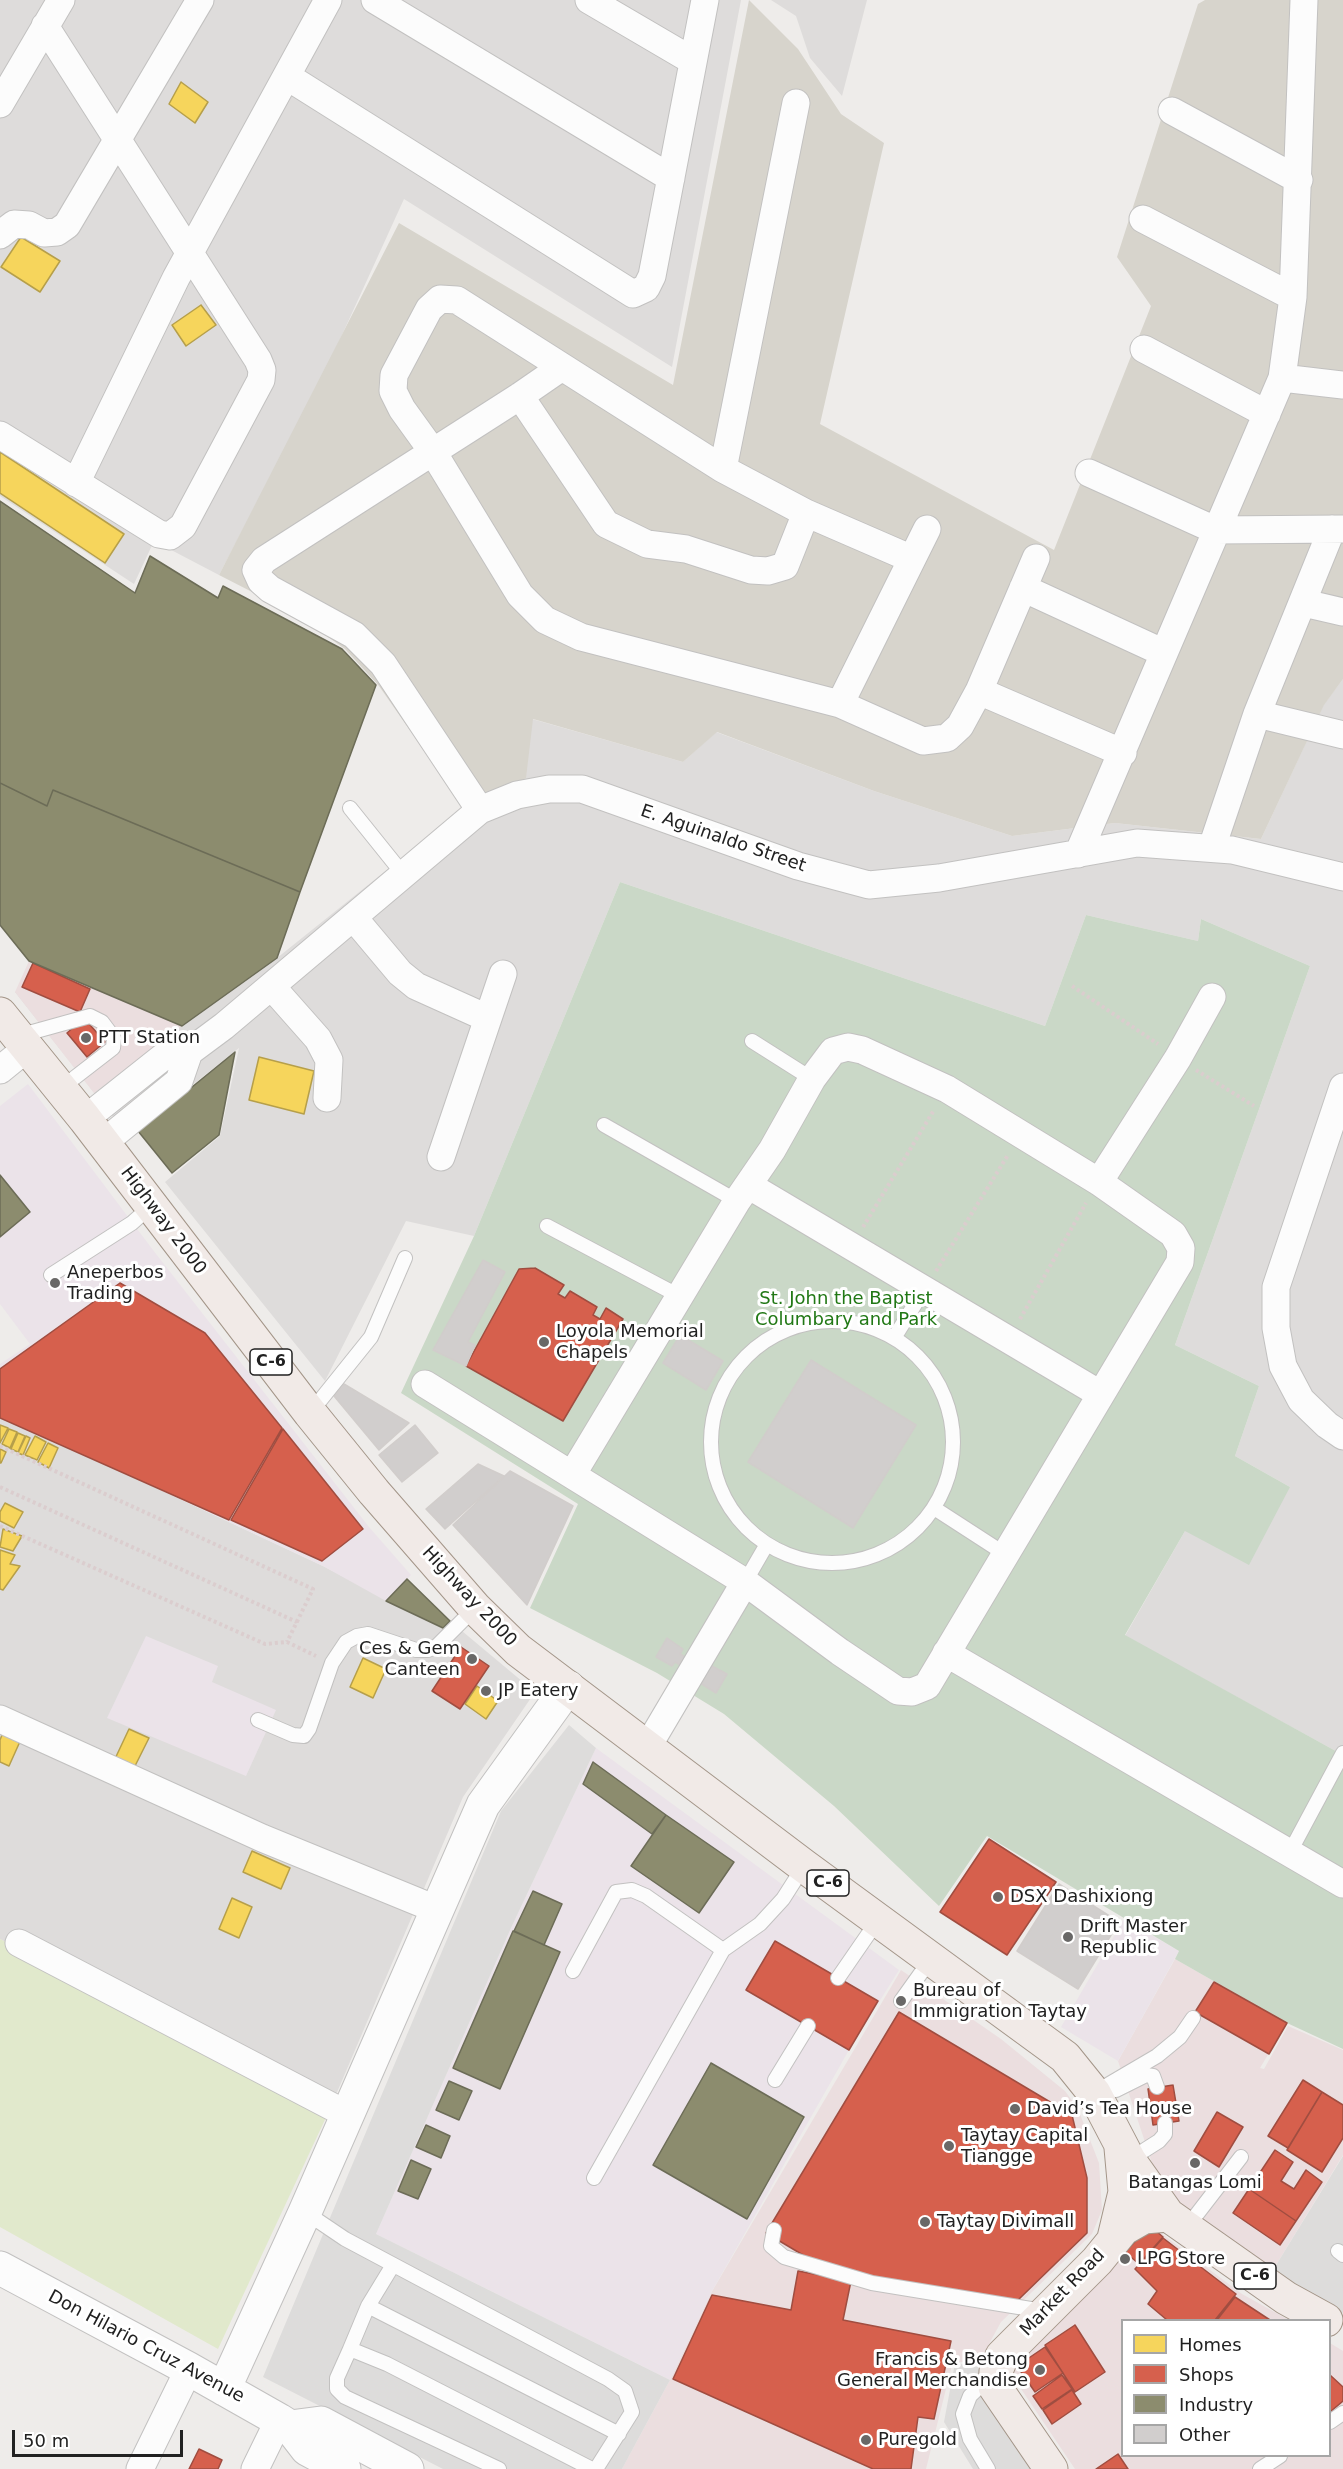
<!DOCTYPE html>
<meta charset="utf-8">
<style>
body{margin:0}
#map{position:relative;width:1343px;height:2469px;overflow:hidden;background:#eeecea;font-family:"DejaVu Sans",sans-serif}
canvas{display:block}
.legend{position:absolute;left:1121px;top:2319px;width:210px;height:138px;box-sizing:border-box;background:#fff;border:2px solid #a6a6a6;margin:0;padding:8px 10px;list-style:none;font-size:18px;color:#212121}
.legend li{display:flex;align-items:center;gap:12px;height:30px}
.legend b{width:30px;border:2px solid #a6a6a6}
.scale{position:absolute;left:12px;top:2430px;width:171px;height:27px;box-sizing:border-box;border:3px solid #212121;border-top:0;padding-left:8px;font-size:18px;line-height:21px;white-space:nowrap;color:#212121;-webkit-text-stroke:4px #fff;paint-order:stroke}
</style>
<div id="map">
<canvas width="1343" height="2469"></canvas>
<ul class="legend">
<li><b style="height:16px;background:#f6d55c"></b>Homes</li>
<li><b style="height:16px;background:#d6604d"></b>Shops</li>
<li><b style="height:16px;background:#8c8c6e"></b>Industry</li>
<li><b style="height:16px;background:#d1cecd"></b>Other</li>
</ul>
<div class="scale">50 m</div>
</div>
<script>
const g = document.querySelector('canvas').getContext('2d');
g.lineJoin = 'round';
function fill(path, color) {
  g.fillStyle = color;
  g.fill(path, 'evenodd');
}
function toPath(rows) {
  const path = new Path2D();
  for (const r of rows) {
    if (r.length === 3) {
      path.moveTo(r[0] + r[2], r[1]);
      path.arc(r[0], r[1], r[2], 0, 2 * Math.PI);
      continue;
    }
    path.moveTo(r[0], r[1]);
    for (let i = 2; i < r.length; i += 2) path.lineTo(r[i], r[i + 1]);
  }
  return path;
}
function trace(path, color, width, dash) {
  g.strokeStyle = color;
  g.lineWidth = width;
  g.lineCap = dash ? 'butt' : 'round';
  g.setLineDash(dash || []);
  g.stroke(path);
}
function write(font, color, halo, rows, align = 'center') {
  g.font = font + ' "DejaVu Sans",sans-serif';
  g.lineWidth = 6;
  g.setLineDash([]);
  g.textBaseline = 'middle';
  g.strokeStyle = halo;
  g.fillStyle = color;
  for (const [text, x, y, turn = 0] of rows) {
    g.save();
    g.translate(x, y);
    g.rotate((+turn || 0) * Math.PI / 180);
    g.textAlign = isNaN(turn) ? turn : align;
    if (halo) g.strokeText(text, 0, 0);
    g.fillText(text, 0, 0);
    g.restore();
  }
}
fill(toPath([
 [0,0,741,0,672,367,404,199,321,381,219,575,154,541,134,584,0,496],
 [771,0,867,0,842,96,810,58,796,16],
 [1343,679,1343,1755,1125,1636,1185,1531,1290,1487,1235,1456,1259,1386,1175,1345,1310,966,1201,919,1198,941,1086,915,1045,1026,620,882,474,1236,406,1221,325,1381,165,1182,220,1136,239,1048,128,1136,15,992,277,958,464,808,532,719,683,762,716,732,874,791,1012,836,1115,823,1261,839,1324,704],
 [0,1415,323,1566,442,1628,450,1621,535,1692,463,1797,329,2111,0,1939]
]), '#dedcdb');
fill(toPath([
 [29,961,182,1026,94,1093,15,992],
 [1175,1959,1287,2023,1260,2068,1264,2069,1288,2026,1343,2050,1343,2155,1273,2270,1162,2193,1118,2061],
 [901,1970,1001,2039,1065,2091,1078,2109,1099,2163,1102,2210,1092,2234,1001,2322,978,2364,953,2361,926,2469,622,2469,670,2380,711,2293],
 [1149,2224,1242,2294,1289,2320,1122,2320,1122,2456,1330,2456,1330,2343,1343,2351,1343,2469,1075,2469,1011,2374,1014,2360]
]), '#ebdedf');
fill(toPath([
 [28,1084,153,1250,369,1527,411,1575,386,1601,323,1566,0,1415,0,1364,30,1344,0,1304,0,1106],
 [146,1636,218,1666,212,1682,276,1710,246,1776,107,1718],
 [596,1748,899,1970,849,2050,711,2293,670,2380,376,2234,511,1928],
 [1124,1919,1179,1951,1118,2061,1061,2027]
]), '#ebe3e9');
fill(toPath([
 [569,1725,596,1748,511,1928,376,2234,670,2380,622,2469,443,2469,263,2377,501,1811],
 [1343,2156,1343,2313,1273,2270],
 [955,2363,978,2367,986,2387,1041,2469,973,2469,944,2422]
]), '#dddcdb');
fill(toPath([
 [749,0,798,49,841,114,884,143,820,424,1054,550,1151,306,1117,257,1198,4,1205,0,1343,0,1343,679,1324,705,1261,839,1115,823,1012,836,874,791,717,732,683,762,533,719,526,778,464,808,379,686,345,649,297,615,219,575,399,223,673,385]
]), '#d7d4cc');
fill(toPath([
 [0,1939,329,2111,218,2349,0,2227]
]), '#e1e9cc');
fill(toPath([
 [620,882,1045,1026,1086,915,1198,941,1201,919,1310,966,1175,1345,1259,1386,1235,1456,1290,1487,1249,1565,1185,1531,1125,1635,1343,1755,1343,2049,1287,2023,1175,1959,1179,1951,987,1836,939,1906,834,1806,724,1714,657,1673,530,1608,578,1504,401,1393,474,1236]
]), '#cad8c7');
const homes = toPath([
 [181,82,208,102,195,123,169,104,181,82],
 [21,237,60,261,40,292,1,267,21,237],
 [201,305,216,325,186,346,172,325,201,305],
 [0,452,124,534,105,563,0,493,0,452],
 [259,1057,314,1071,304,1114,249,1100,259,1057],
 [0,1425,8,1428,0,1443,0,1425],
 [9,1429,17,1432,10,1448,2,1444,9,1429],
 [18,1433,25,1436,18,1452,11,1449,18,1433],
 [26,1436,30,1438,23,1455,18,1453,26,1436],
 [35,1436,46,1442,37,1460,25,1455,35,1436],
 [48,1443,58,1448,49,1468,38,1462,48,1443],
 [0,1449,6,1452,1,1463,0,1463,0,1449],
 [5,1503,23,1512,14,1528,0,1521,0,1512,5,1503],
 [3,1529,22,1536,13,1551,0,1547,3,1529],
 [0,1550,15,1555,10,1564,20,1566,3,1590,0,1589,0,1550],
 [363,1658,386,1669,373,1698,350,1687,363,1658],
 [477,1686,498,1701,486,1719,465,1704,477,1686],
 [129,1729,149,1738,132,1772,113,1763,129,1729],
 [4,1730,22,1737,9,1766,0,1762,0,1740,4,1730],
 [252,1851,290,1868,281,1889,243,1872,252,1851],
 [232,1898,252,1907,239,1938,219,1929,232,1898]
]);
fill(homes, '#f6d55c');
trace(homes, '#b69f4a', 1.5);
const shops = toPath([
 [33,963,90,989,80,1012,22,987,33,963],
 [84,1018,105,1042,87,1057,67,1033,84,1018],
 [535,1268,564,1285,558,1294,565,1298,570,1291,597,1307,593,1315,600,1319,606,1308,623,1319,563,1421,466,1366,519,1269,535,1268],
 [120,1283,205,1333,282,1428,229,1520,0,1418,0,1369,120,1283],
 [283,1429,363,1529,322,1561,231,1520,283,1429],
 [461,1647,489,1666,460,1709,432,1691,461,1647],
 [989,1839,1056,1882,1007,1955,940,1912,989,1839],
 [775,1941,878,2001,849,2050,746,1990,775,1941],
 [1214,1982,1287,2023,1269,2054,1195,2012,1214,1982],
 [899,2012,1072,2115,1087,2178,1087,2233,1017,2301,835,2274,766,2233,899,2012],
 [1303,2080,1322,2092,1288,2148,1268,2136,1303,2080],
 [1173,2085,1179,2121,1153,2125,1148,2089,1173,2085],
 [1322,2092,1343,2105,1343,2138,1322,2172,1287,2150,1322,2092],
 [1217,2112,1243,2127,1219,2167,1194,2151,1217,2112],
 [1275,2150,1293,2162,1281,2181,1294,2189,1306,2170,1322,2182,1296,2221,1249,2189,1275,2150],
 [1249,2189,1296,2221,1280,2245,1233,2213,1249,2189],
 [1147,2229,1155,2230,1163,2237,1139,2264,1125,2252,1147,2229],
 [1163,2238,1236,2294,1215,2320,1167,2320,1148,2304,1157,2291,1135,2269,1163,2238],
 [798,2271,851,2281,843,2320,951,2341,934,2419,918,2417,911,2469,873,2469,673,2379,712,2295,791,2310,798,2271],
 [1235,2297,1270,2320,1217,2320,1235,2297],
 [1075,2325,1105,2372,1075,2392,1045,2345,1075,2325],
 [1045,2347,1063,2373,1035,2392,1017,2366,1045,2347],
 [1062,2375,1072,2389,1042,2409,1033,2396,1062,2375],
 [1330,2375,1343,2387,1343,2401,1330,2412,1330,2375],
 [1072,2390,1081,2404,1052,2424,1043,2410,1072,2390],
 [199,2449,222,2460,218,2469,189,2469,199,2449],
 [1118,2454,1128,2469,1096,2469,1118,2454]
]);
fill(shops, '#d6604d');
trace(shops, '#a04d40', 1.5);
const industry = toPath([
 [0,501,135,593,150,556,218,598,223,586,342,649,376,685,300,892,53,790,47,806,0,783,0,501],
 [0,783,47,806,53,790,300,892,277,958,182,1026,29,961,0,925,0,783],
 [235,1052,219,1135,172,1173,138,1131,235,1052],
 [0,1175,30,1212,0,1237,0,1175],
 [407,1579,450,1621,443,1628,386,1601,407,1579],
 [593,1762,666,1815,652,1834,583,1784,593,1762],
 [666,1815,734,1862,699,1913,631,1866,666,1815],
 [533,1891,562,1904,544,1945,514,1931,533,1891],
 [513,1931,560,1952,500,2089,453,2068,513,1931],
 [711,2063,804,2117,747,2219,653,2165,711,2063],
 [449,2081,472,2091,459,2120,436,2110,449,2081],
 [426,2125,450,2136,441,2158,416,2147,426,2125],
 [411,2160,431,2169,418,2199,398,2191,411,2160]
]);
fill(industry, '#8c8c6e');
trace(industry, '#6c6c57', 1.5);
const building = toPath([
 [483,1260,505,1272,468,1342,475,1345,466,1366,433,1350,483,1260],
 [680,1335,723,1361,706,1390,663,1363,680,1335],
 [811,1360,916,1425,853,1528,748,1462,811,1360],
 [344,1384,409,1423,379,1450,334,1396,344,1384],
 [415,1425,438,1453,402,1482,379,1455,415,1425],
 [478,1464,504,1476,445,1529,426,1509,478,1464],
 [510,1471,573,1506,527,1605,453,1525,510,1471],
 [667,1638,683,1649,680,1654,707,1670,710,1665,727,1674,716,1693,700,1683,703,1678,675,1662,672,1666,656,1657,667,1638],
 [1059,1884,1119,1922,1078,1989,1017,1951,1059,1884]
]);
fill(building, '#d1cecd');
trace(building, '#d1cdcb', 1.5);
const service = toPath([
 [350,808,403,874],
 [18,1036,90,1016,102,1022,114,1038,113,1048,60,1089],
 [752,1041,812,1079],
 [604,1125,737,1201],
 [547,1226,681,1297],
 [51,1275,132,1223,151,1206],
 [832,1442,121],
 [894,1338,925,1288],
 [310,1413,371,1337,405,1258],
 [934,1508,1005,1554],
 [745,1582,767,1544],
 [258,1720,293,1735,304,1736,309,1729,332,1663,346,1642,357,1636,368,1634,416,1650,428,1650,437,1646,475,1608],
 [1290,1852,1343,1753],
 [573,1971,616,1892,632,1890,646,1896,723,1950],
 [838,1978,878,1920],
 [901,2001,931,1959],
 [775,2080,808,2026],
 [1116,2090,1146,2075,1153,2076,1157,2087],
 [1094,2093,1157,2056,1180,2037,1193,2018],
 [1129,2160,1159,2141,1165,2134,1165,2123],
 [594,2178,723,1950,760,1924,783,1899,804,1866],
 [305,2212,345,2239,608,2379,625,2391,632,2412,596,2469],
 [1187,2227,1241,2157],
 [774,2230,771,2246,784,2257,872,2283,1043,2311],
 [1338,2251,1343,2255],
 [393,2265,368,2306,350,2349,387,2364,592,2469],
 [368,2306,619,2434],
 [350,2349,337,2378,337,2389,345,2397,499,2469],
 [1330,2422,1343,2413],
 [988,2469,970,2439,963,2414,970,2396,992,2375],
 [1260,2469,1280,2456]
]);
const minor = toPath([
 [375,0,671,178],
 [589,0,693,61],
 [288,77,633,294,646,288,652,276,705,0],
 [0,104,61,0],
 [1172,111,1299,180],
 [1143,219,1293,297],
 [0,235,14,224,29,225,44,233,57,232,67,225,200,0],
 [1144,349,1267,414],
 [1282,378,1343,385],
 [520,396,606,524,647,544,686,549,751,570,768,571,785,566,806,513],
 [0,435,159,534,170,536,183,526,261,380,262,370,258,360,45,26],
 [723,469,796,103],
 [1089,473,1215,530,1343,529],
 [76,483,176,278,328,0],
 [912,559,806,513,723,469,457,300,440,299,429,309,394,375,393,391,402,409,433,452,520,595,545,620,581,637,840,704,923,741,947,738,960,726,979,691,1036,558],
 [1023,588,1164,653],
 [1304,603,1343,612],
 [979,691,1123,753],
 [840,704,927,529],
 [1257,714,1343,735],
 [480,810,383,664,354,635,270,589,261,581,256,570,264,560,520,396,562,367],
 [1212,847,1257,714,1332,529],
 [1078,854,1282,378,1293,297,1304,0],
 [353,917,400,973,416,986,487,1018],
 [272,987,318,1039,329,1060,327,1098],
 [0,1070,27,1048],
 [1343,1087,1276,1287,1276,1328,1283,1366,1301,1400,1327,1425,1343,1436],
 [85,1119,163,1057,189,1052,224,1026,480,810,517,795,549,789,582,789,798,866,869,885,939,878,1137,843,1232,850,1343,877],
 [103,1143,179,1081,189,1052],
 [441,1157,503,974],
 [1099,1182,1178,1058,1212,997],
 [748,1185,1100,1394],
 [425,1384,572,1475,745,1582,840,1652,898,1691,912,1692,927,1686,1180,1262,1181,1248,1173,1234,1099,1182,947,1089,862,1050,848,1047,833,1051,812,1079,772,1150,737,1201,572,1475],
 [946,1653,1343,1884],
 [0,1719,262,1838,438,1910],
 [648,1746,745,1582],
 [19,1943,348,2115],
 [140,2469,189,2369],
 [255,2469,279,2420]
]);
const tertiary = toPath([
 [0,2268,189,2369,279,2420,290,2427,307,2449,344,2469],
 [224,2389,305,2212,483,1805,568,1687],
 [290,2427,321,2423,407,2469]
]);
const primary = toPath([
 [0,1014,85,1119,310,1413,374,1492,475,1608,518,1650,804,1866,1065,2057,1094,2093,1129,2160,1168,2215,1286,2298,1326,2320],
 [1114,2238,1125,2192,1121,2148],
 [1051,2469,995,2387,996,2371,1002,2356,1097,2261,1123,2229,1144,2217,1168,2215]
]);
trace(service, '#c2c1c0', 16);
trace(minor, '#c2c1c0', 29);
trace(tertiary, '#c2c1c0', 35);
trace(primary, '#a39588', 35);
trace(toPath([
 [1072,986,1158,1044],
 [1196,1070,1254,1106],
 [863,1227,934,1110],
 [936,1271,1008,1155],
 [1020,1319,1086,1203],
 [0,1446,313,1589,287,1642],
 [0,1487,297,1622],
 [0,1526,265,1644,287,1642,316,1656]
]), '#dbcdce', 4, [3, 3]);
trace(service, '#fcfcfc', 14);
trace(minor, '#fcfcfc', 27);
trace(tertiary, '#fcfcfc', 33);
trace(primary, '#f1eae7', 33);
for (const [x, y, r, color] of [
 [86,1038,6,"#696867"],
 [55,1283,6,"#696867"],
 [544,1342,6,"#696867"],
 [472,1659,6,"#696867"],
 [486,1691,6,"#696867"],
 [998,1897,6,"#696867"],
 [1068,1937,6,"#696867"],
 [901,2001,6,"#696867"],
 [1015,2109,6,"#696867"],
 [949,2146,6,"#696867"],
 [1195,2163,6,"#696867"],
 [925,2222,6,"#696867"],
 [1125,2259,6,"#696867"],
 [1040,2370,6,"#696867"],
 [866,2440,6,"#696867"]
]) {
  const dot = new Path2D();
  dot.arc(x, y, r, 0, 2 * Math.PI);
  g.fillStyle = color;
  g.fill(dot);
  trace(dot, '#fff', 2);
}
for (const [x, y, w] of [
 [271,1362,42],
 [828,1883,42],
 [1255,2276,42]
]) {
  const box = new Path2D();
  box.roundRect(x - w / 2, y - 13, w, 26, 4.5);
  g.fillStyle = '#fff';
  g.fill(box);
  trace(box, '#212121', 1.5);
}
write('bold 16px', '#212121', null, [
 ["C-6",271,1362],
 ["C-6",828,1883],
 ["C-6",1255,2276]
]);
write('18px', '#212121', '#fff', [
 ["E. Aguinaldo Street",723,839,19],
 ["Highway 2000",163,1221,53],
 ["Highway 2000",469,1597,47],
 ["Market Road",1063,2293,-46],
 ["Don Hilario Cruz Avenue",146,2347,28]
]);
write('18px', '#212121', '#fff', [
 ["PTT Station",98,1038],
 ["Aneperbos",67,1273],
 ["Trading",67,1294],
 ["Loyola Memorial",556,1332],
 ["Chapels",556,1353],
 ["Ces & Gem",460,1649,"right"],
 ["Canteen",460,1670,"right"],
 ["JP Eatery",498,1691],
 ["DSX Dashixiong",1010,1897],
 ["Drift Master",1080,1927],
 ["Republic",1080,1948],
 ["Bureau of",913,1991],
 ["Immigration Taytay",913,2012],
 ["David’s Tea House",1027,2109],
 ["Taytay Capital",961,2136],
 ["Tiangge",961,2157],
 ["Batangas Lomi",1195,2183,"center"],
 ["Taytay Divimall",937,2222],
 ["LPG Store",1137,2259],
 ["Francis & Betong",1028,2360,"right"],
 ["General Merchandise",1028,2381,"right"],
 ["Puregold",878,2440]
], 'left');
write('18px', '#217815', '#fff', [
 ["St. John the Baptist",846,1299],
 ["Columbary and Park",846,1320]
]);
</script>
